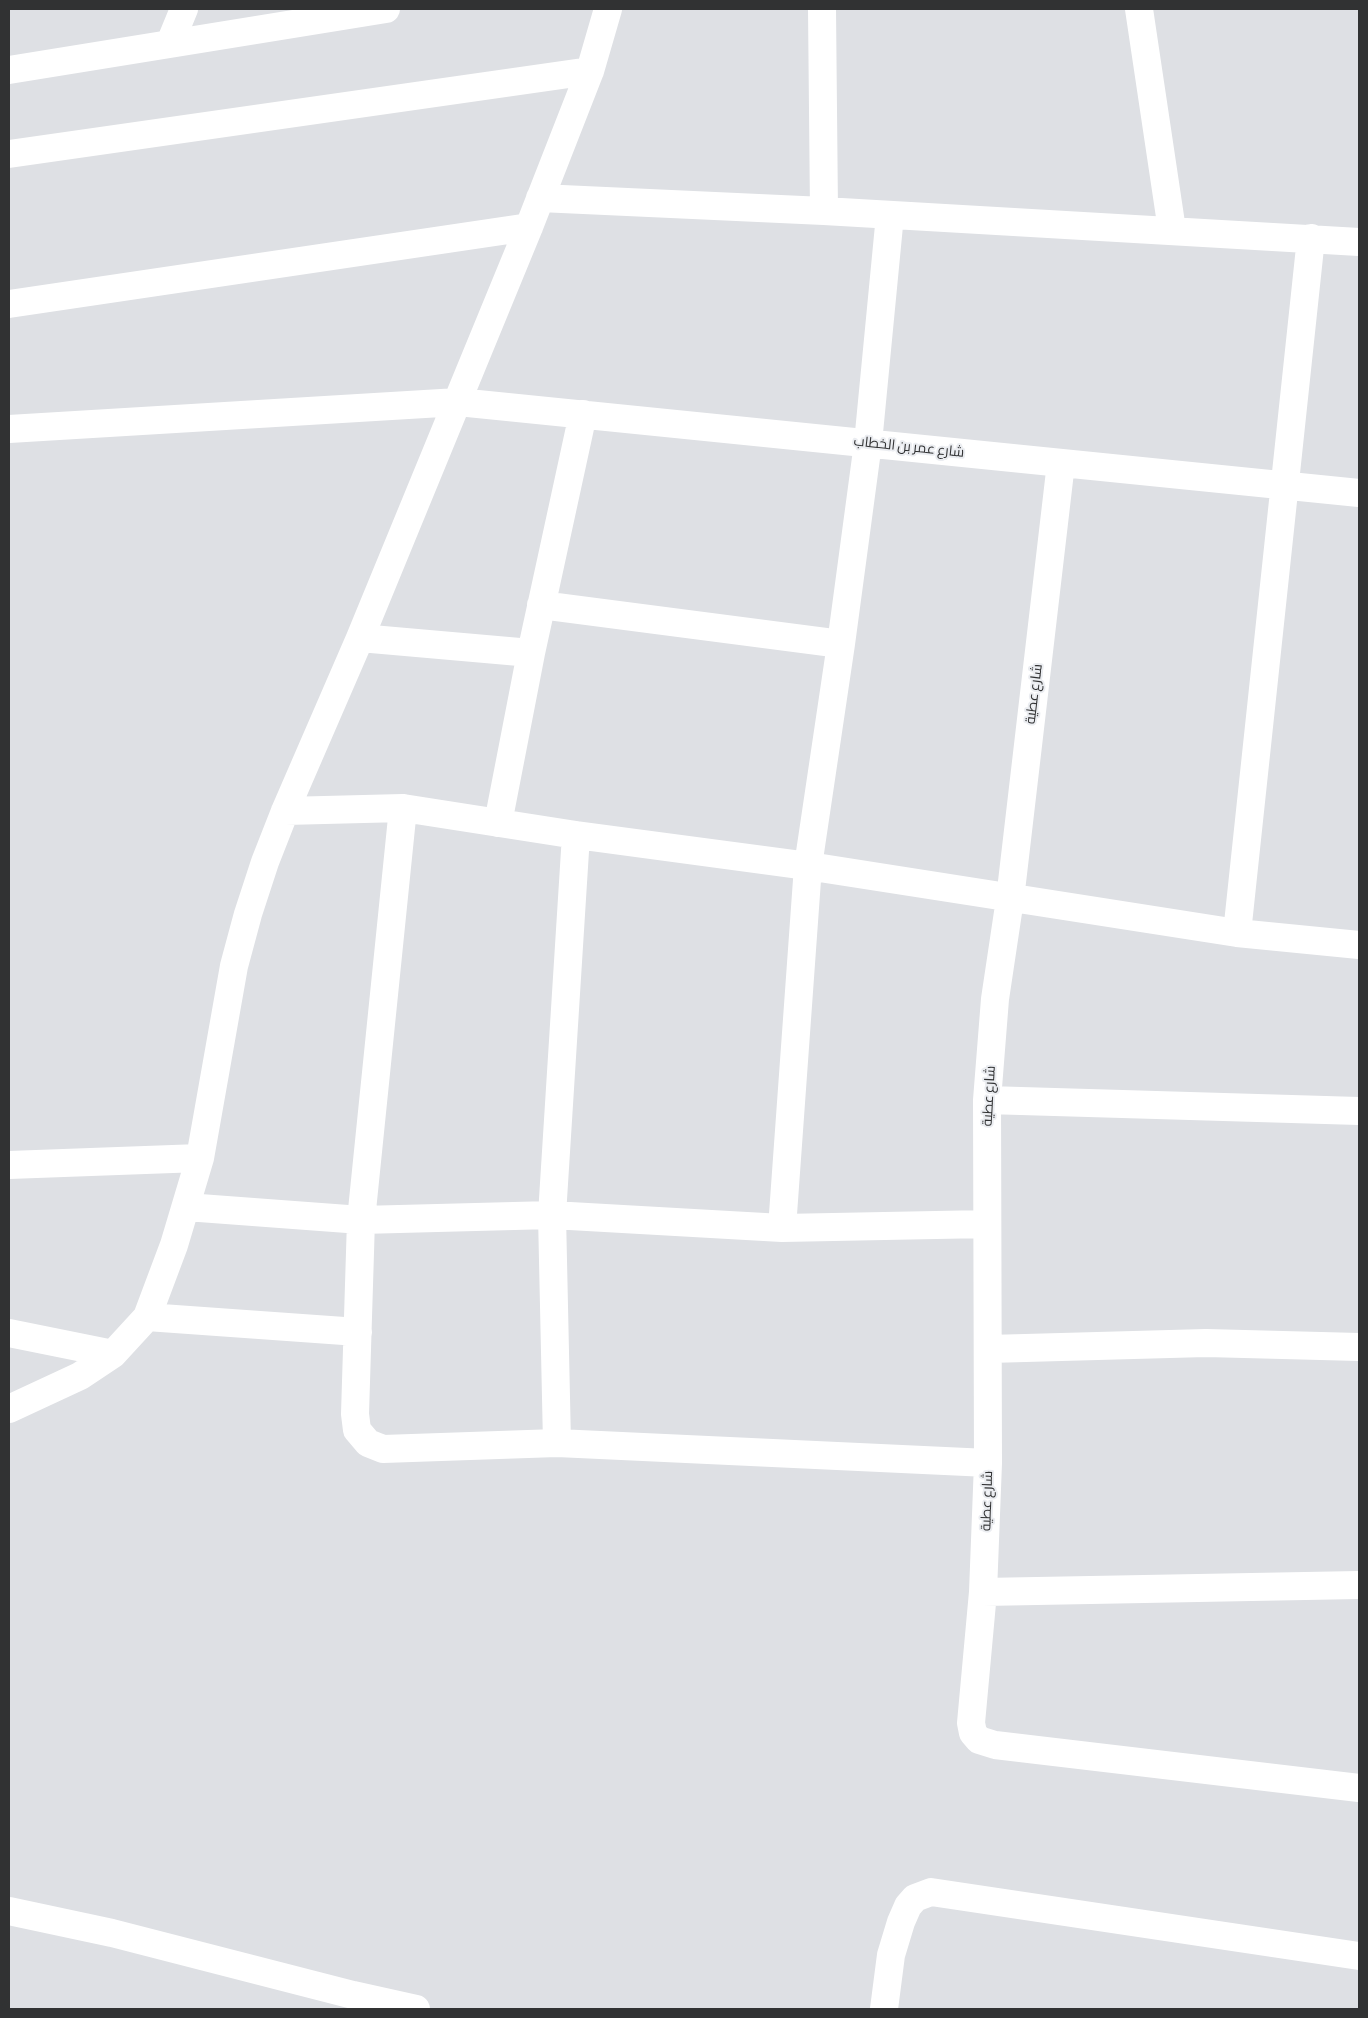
<!DOCTYPE html>
<meta charset="utf-8">
<style>
body{margin:0}
#map{position:relative;width:1368px;height:2018px;overflow:hidden;background:#dee0e4;font-family:"Alegreya Sans",sans-serif}
canvas{display:block}
.frame{position:absolute;inset:0;border:10px solid #313233;pointer-events:none}
</style>
<div id="map">
<canvas width="1368" height="2018"></canvas>
<div class="frame"></div>
</div>
<script>
const g = document.querySelector('canvas').getContext('2d');
g.lineJoin = 'round';
function toPath(rows) {
  const path = new Path2D();
  for (const r of rows) {
    path.moveTo(r[0], r[1]);
    for (let i = 2; i < r.length; i += 2) path.lineTo(r[i], r[i + 1]);
  }
  return path;
}
function trace(path, color, width, dash) {
  g.strokeStyle = color;
  g.lineWidth = width;
  g.lineCap = dash ? 'butt' : 'round';
  g.setLineDash(dash || []);
  g.stroke(path);
}
function write(font, color, halo, rows, align = 'center') {
  g.font = font + ' "Alegreya Sans",Cairo,sans-serif';
  g.lineWidth = 4;
  g.setLineDash([]);
  g.textBaseline = 'middle';
  g.strokeStyle = halo;
  g.fillStyle = color;
  for (const [text, x, y, turn = 0] of rows) {
    g.save();
    g.translate(x, y);
    g.rotate((+turn || 0) * Math.PI / 180);
    g.textAlign = isNaN(turn) ? turn : align;
    if (halo) g.strokeText(text, 0, 0);
    g.fillText(text, 0, 0);
    g.restore();
  }
}
trace(toPath([
 [822,9,824,211],
 [1139,9,1172,230],
 [170,43,184,9],
 [9,70,386,9],
 [9,154,590,71],
 [540,198,824,211,1359,242],
 [9,304,529,227],
 [9,429,458,402,1359,493],
 [1061,463,1010,899,995,999,987,1100,988,1463,983,1592,971,1723,973,1733,979,1740,995,1745,1359,1788],
 [541,605,841,644],
 [360,638,531,653],
 [403,808,361,1220,355,1414,357,1430,368,1443,383,1449,557,1443,988,1463],
 [285,811,403,808,576,835,808,866,1237,933,1359,945],
 [498,823,531,653,583,414],
 [1237,933,1311,238],
 [987,1100,1359,1111],
 [9,1165,200,1158],
 [186,1207,361,1220,552,1215,576,835],
 [782,1228,808,866,841,644,868,443,890,215],
 [147,1317,358,1332],
 [9,1333,113,1354],
 [989,1349,1206,1343,1359,1347],
 [9,1409,80,1376,113,1354,147,1317,174,1245,200,1158,234,966,248,914,265,862,285,811,360,638,529,227,590,71,608,9],
 [557,1443,552,1215,782,1228,987,1224],
 [983,1592,1359,1585],
 [9,1911,112,1933,353,1995,416,2009],
 [884,2009,891,1955,901,1922,908,1906,915,1898,931,1892,1359,1956]
]), '#fff', 28);
write('14px', '#313233', '#ebedf1', [
 ["شارع عمر بن الخطاب",909,447,6],
 ["شارع عطية",1034,694,-83],
 ["شارع عطية",989,1096,-87],
 ["شارع عطية",987,1501,-88]
]);
</script>
